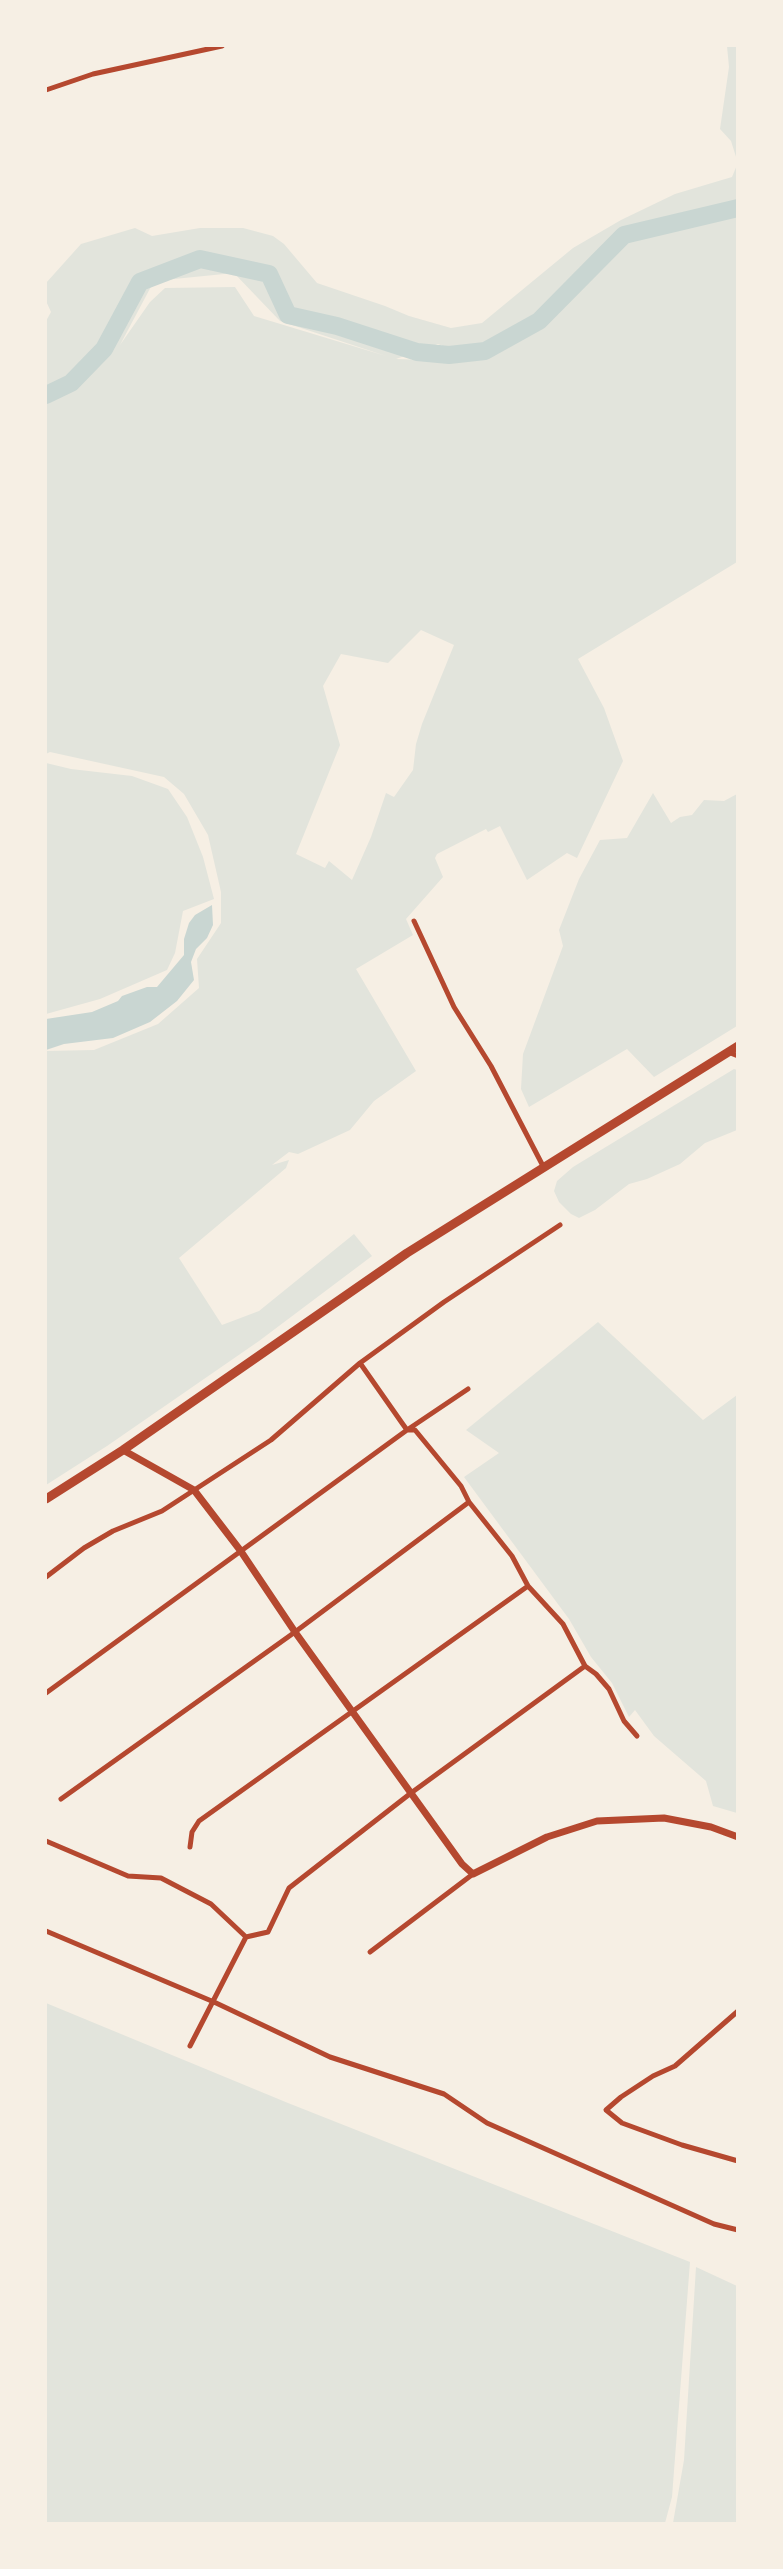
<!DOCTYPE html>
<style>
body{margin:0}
#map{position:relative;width:783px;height:2569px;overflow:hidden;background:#f6efe4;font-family:Bitter,serif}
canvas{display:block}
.frame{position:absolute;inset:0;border:47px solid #f6efe4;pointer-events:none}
</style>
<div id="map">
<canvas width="783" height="2569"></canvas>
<div class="frame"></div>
</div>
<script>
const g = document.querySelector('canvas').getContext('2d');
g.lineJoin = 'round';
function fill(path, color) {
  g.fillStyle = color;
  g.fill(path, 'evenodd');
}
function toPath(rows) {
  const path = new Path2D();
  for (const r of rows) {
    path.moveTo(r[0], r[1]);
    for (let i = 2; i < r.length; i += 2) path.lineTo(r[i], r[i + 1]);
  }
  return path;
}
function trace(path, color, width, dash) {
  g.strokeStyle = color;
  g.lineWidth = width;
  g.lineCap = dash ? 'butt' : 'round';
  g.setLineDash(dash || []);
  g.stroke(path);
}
fill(toPath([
 [727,46,737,46,737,160,731,141,720,129,729,67],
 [737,165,737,562,578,659,604,708,623,761,577,858,567,853,527,880,500,826,488,832,486,829,437,854,435,858,443,877,406,919,413,935,356,969,416,1071,374,1101,350,1130,298,1154,289,1152,272,1165,289,1160,286,1168,179,1258,222,1325,259,1311,354,1234,372,1256,259,1341,107,1446,46,1485,46,1051,94,1050,158,1024,199,988,197,959,221,923,221,892,208,835,184,794,164,777,50,752,46,754,46,321,51,312,46,301,46,283,81,244,135,228,152,236,200,228,243,228,273,236,284,244,317,283,385,306,409,316,451,328,482,323,573,248,621,220,675,194,732,177],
 [234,273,280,321,386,356,254,316,235,287,165,288,150,302,120,345,154,281],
 [438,344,470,358,454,361,396,359],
 [421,630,454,645,422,724,416,744,413,770,394,797,386,793,371,837,352,880,329,861,325,868,296,854,340,745,323,686,341,654,388,663],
 [46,763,71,769,132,776,168,789,187,817,203,857,214,899,183,911,175,953,167,970,100,999,46,1014],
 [653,793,671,823,680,817,692,815,704,800,724,801,737,794,737,1026,654,1077,627,1049,529,1107,521,1089,523,1054,563,946,559,930,579,879,600,840,627,838],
 [734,1069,737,1070,737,1130,705,1143,680,1164,647,1179,629,1184,595,1210,579,1218,571,1214,559,1202,554,1191,557,1181,573,1167],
 [598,1322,703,1420,737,1395,737,1813,713,1806,706,1781,654,1736,635,1710,629,1717,612,1683,591,1657,569,1619,464,1477,499,1453,466,1430],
 [46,2003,288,2103,690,2262,672,2497,665,2523,46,2523],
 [696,2267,737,2286,737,2523,673,2523,684,2460]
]), '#e2e4dc');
fill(toPath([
 [212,905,213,925,207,938,196,949,191,962,194,980,177,1001,150,1022,113,1038,64,1044,46,1050,46,1019,92,1012,118,1001,122,996,147,987,157,987,184,955,184,939,189,923,195,915]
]), '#c9d6d2');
trace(toPath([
 [46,395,71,383,104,349,140,282,200,259,269,274,288,315,337,326,417,352,449,355,485,351,539,321,624,235,738,208]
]), '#c9d6d2', 18);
trace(toPath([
 [46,90,93,74,222,46],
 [414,921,454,1007,491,1066,543,1166],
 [728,1052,738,1056],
 [360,1363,402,1423,407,1430,415,1430,461,1486,469,1502,512,1556,528,1586,563,1624,585,1666,596,1674,609,1689,624,1721,637,1736],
 [46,1577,84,1548,113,1531,162,1511,271,1440,360,1363,444,1302,560,1225],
 [46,1693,407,1430,468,1389],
 [61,1799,295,1632,469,1502],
 [46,1841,128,1876,161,1878,211,1904,246,1937],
 [190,1847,192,1832,199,1821,528,1586],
 [46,1931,214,2002,330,2057,444,2094,487,2123,714,2224,738,2230],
 [370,1952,473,1874],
 [738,2011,675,2066,653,2076,621,2097,606,2110,622,2123,682,2145,738,2161],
 [190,2046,246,1937,268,1932,289,1888,411,1793,585,1666]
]), '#b5482f', 5);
trace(toPath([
 [123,1450,194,1490,240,1550,295,1632,462,1864,473,1874,547,1837,597,1821,664,1818,711,1827,738,1837]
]), '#b5482f', 7);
trace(toPath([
 [46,1499,123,1450,407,1253,738,1046]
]), '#b5482f', 9);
</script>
